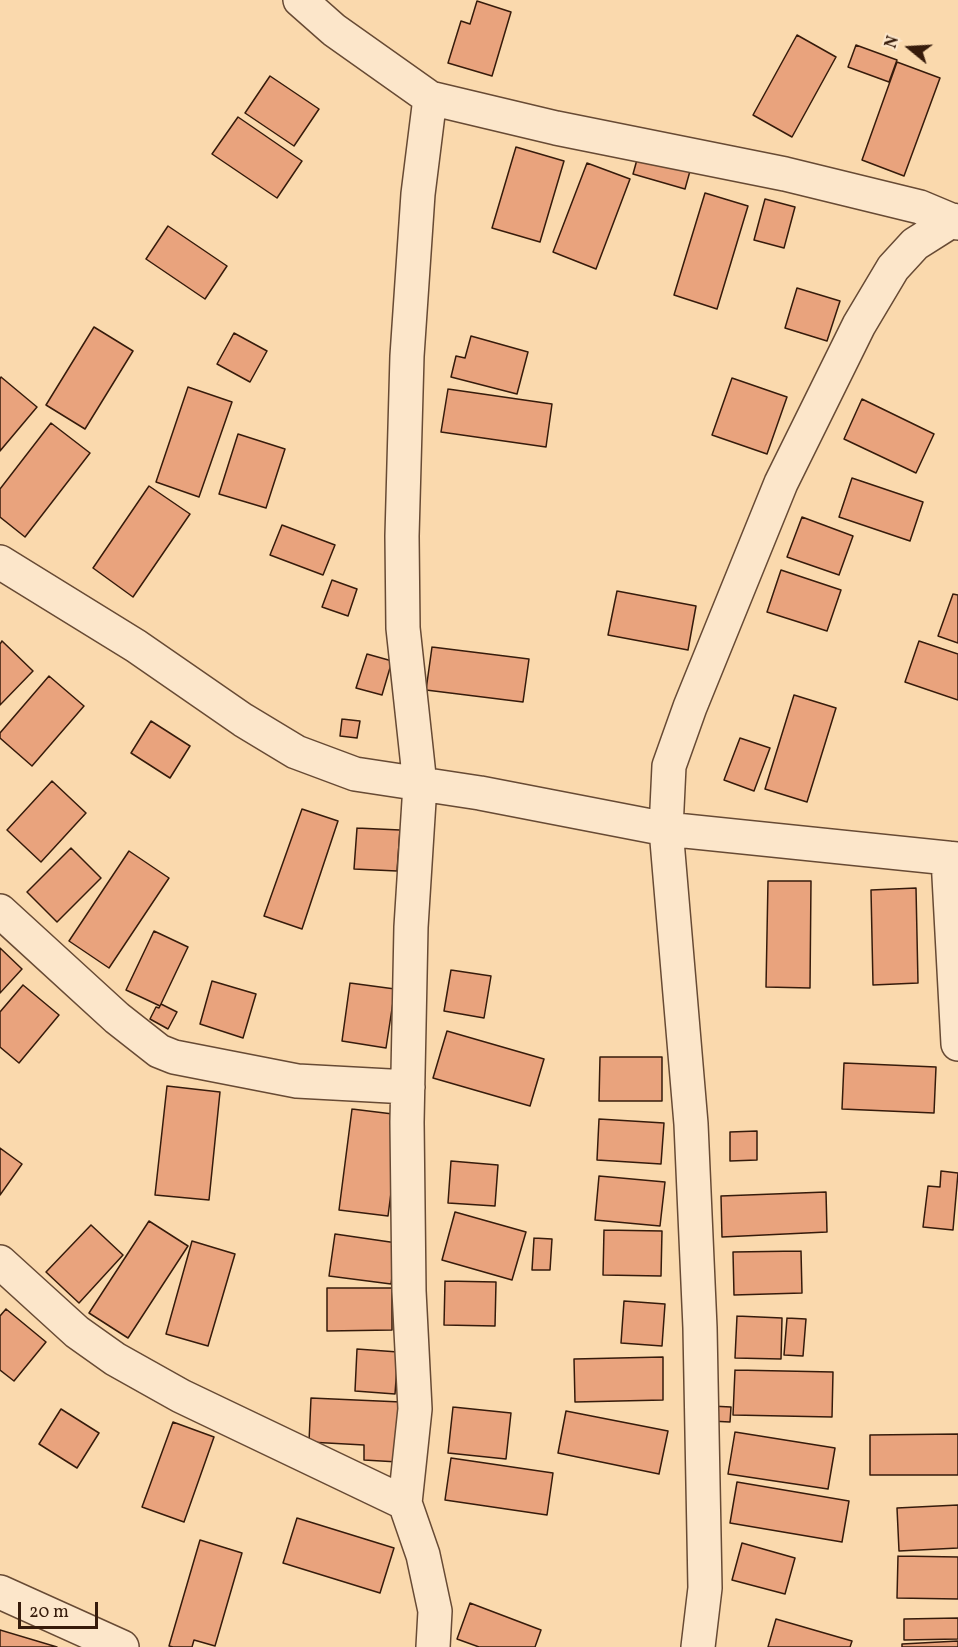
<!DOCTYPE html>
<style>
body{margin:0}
#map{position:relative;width:958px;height:1647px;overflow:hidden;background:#fad9ad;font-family:Vollkorn,serif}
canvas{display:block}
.north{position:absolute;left:880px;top:18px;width:60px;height:60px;-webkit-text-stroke:4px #fce6ca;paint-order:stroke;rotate:288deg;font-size:16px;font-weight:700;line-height:24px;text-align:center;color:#361b0b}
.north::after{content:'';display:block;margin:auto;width:21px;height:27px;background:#361b0b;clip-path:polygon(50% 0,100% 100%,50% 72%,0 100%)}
.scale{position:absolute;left:18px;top:1602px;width:80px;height:27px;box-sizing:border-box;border:3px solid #361b0b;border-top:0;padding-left:8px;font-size:18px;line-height:21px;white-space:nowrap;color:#361b0b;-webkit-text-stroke:4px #fce6ca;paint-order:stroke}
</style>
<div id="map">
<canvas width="958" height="1647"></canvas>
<div class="north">N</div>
<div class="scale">20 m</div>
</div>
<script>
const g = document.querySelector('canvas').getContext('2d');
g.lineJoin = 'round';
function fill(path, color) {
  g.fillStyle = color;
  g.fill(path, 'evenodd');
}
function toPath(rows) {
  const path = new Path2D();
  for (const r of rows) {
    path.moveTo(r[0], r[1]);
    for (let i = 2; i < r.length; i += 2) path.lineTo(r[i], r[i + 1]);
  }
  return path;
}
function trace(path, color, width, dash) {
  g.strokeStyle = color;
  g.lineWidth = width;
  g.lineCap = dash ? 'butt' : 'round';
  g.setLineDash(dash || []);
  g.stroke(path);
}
const building = toPath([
 [477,1,511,12,492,76,448,63,461,21,470,24,477,1],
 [797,35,836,57,792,137,753,115,797,35],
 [856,45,897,60,889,82,848,67,856,45],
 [897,62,940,78,904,176,862,160,897,62],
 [270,76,319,109,294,146,245,113,270,76],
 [238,117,302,161,277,198,212,154,238,117],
 [516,147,564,161,540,242,492,228,516,147],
 [638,156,690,171,685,189,633,174,638,156],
 [587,163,630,179,596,269,553,252,587,163],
 [705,193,748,206,717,309,674,295,705,193],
 [765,199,795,207,784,248,754,240,765,199],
 [168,226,227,266,205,299,146,259,168,226],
 [797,288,840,301,827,341,785,328,797,288],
 [94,327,133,351,85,429,46,405,94,327],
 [234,333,267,351,250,382,217,364,234,333],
 [471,336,528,352,517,394,451,377,456,356,465,358,471,336],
 [1,377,37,407,0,451,0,379,1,377],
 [732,378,787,397,767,454,712,435,732,378],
 [188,387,232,402,199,497,156,482,188,387],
 [448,389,552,404,546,447,441,432,448,389],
 [862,399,934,434,916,473,844,439,862,399],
 [51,423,90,453,25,537,0,517,0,489,51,423],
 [238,434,285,449,266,508,219,494,238,434],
 [852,478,923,502,910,541,839,517,852,478],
 [149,486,190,514,133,597,93,568,149,486],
 [802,517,853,536,839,575,787,557,802,517],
 [282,525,335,545,323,575,270,555,282,525],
 [781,570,841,590,827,631,767,612,781,570],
 [332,580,357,589,348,616,322,607,332,580],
 [617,591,696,606,688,650,608,635,617,591],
 [953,594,958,595,958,643,938,636,953,594],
 [2,641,33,671,0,705,0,644,2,641],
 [919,641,958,654,958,700,905,682,919,641],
 [432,647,529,659,523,702,426,690,432,647],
 [367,654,392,661,382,695,356,688,367,654],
 [49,676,84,706,32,766,0,738,0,733,49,676],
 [794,695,836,708,807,802,765,789,794,695],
 [342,719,360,721,357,738,340,736,342,719],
 [151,721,190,746,170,778,131,753,151,721],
 [740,738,770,748,754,791,724,780,740,738],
 [52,781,86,813,41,862,7,830,52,781],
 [302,809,338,821,302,929,264,916,302,809],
 [357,828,400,830,397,871,354,869,357,828],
 [71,848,101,878,57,922,27,892,71,848],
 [129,851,169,878,109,968,69,941,129,851],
 [768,881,811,881,810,988,766,987,768,881],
 [916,888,918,983,873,985,871,890,916,888],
 [154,931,188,947,160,1006,126,990,154,931],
 [0,948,22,969,0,993,0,948],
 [451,970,491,976,484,1018,444,1011,451,970],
 [212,981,256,994,243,1038,200,1024,212,981],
 [350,983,395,989,386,1048,342,1041,350,983],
 [23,985,59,1015,19,1063,0,1047,0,1012,23,985],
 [161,1004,177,1012,168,1029,150,1019,156,1007,159,1008,161,1004],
 [447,1031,544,1059,530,1106,433,1078,447,1031],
 [600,1057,662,1057,662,1101,599,1101,600,1057],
 [844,1063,936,1067,934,1113,842,1109,844,1063],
 [167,1086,220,1092,209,1200,155,1195,167,1086],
 [352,1109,401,1115,388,1216,339,1210,352,1109],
 [599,1119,664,1123,661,1164,597,1160,599,1119],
 [757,1131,757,1160,730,1161,730,1132,757,1131],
 [0,1148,22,1164,0,1195,0,1148],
 [451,1161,498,1165,495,1206,448,1203,451,1161],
 [941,1171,958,1173,953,1230,923,1227,928,1186,940,1187,941,1171],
 [599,1176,665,1182,660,1226,595,1220,599,1176],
 [826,1192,827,1232,722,1237,721,1196,826,1192],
 [455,1212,526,1232,512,1280,442,1260,455,1212],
 [149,1221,188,1246,128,1338,89,1313,149,1221],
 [91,1225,123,1255,79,1303,46,1272,91,1225],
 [604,1230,662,1231,661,1276,603,1275,604,1230],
 [335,1234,397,1243,391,1284,329,1276,335,1234],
 [534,1238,552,1239,550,1270,532,1270,534,1238],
 [192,1241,235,1254,208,1346,166,1334,192,1241],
 [801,1251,802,1293,734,1295,733,1252,801,1251],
 [445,1281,496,1282,495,1326,444,1325,445,1281],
 [327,1288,392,1288,392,1330,327,1331,327,1288],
 [624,1301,665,1304,662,1346,621,1343,624,1301],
 [6,1309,46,1342,14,1381,0,1370,0,1316,6,1309],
 [737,1316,782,1318,781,1359,735,1358,737,1316],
 [787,1318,806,1319,803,1356,784,1355,787,1318],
 [357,1349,398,1352,395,1394,355,1391,357,1349],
 [663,1357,663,1400,575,1402,574,1359,663,1357],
 [735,1370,833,1372,832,1417,733,1415,735,1370],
 [311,1398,401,1402,398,1462,364,1460,364,1445,309,1442,311,1398],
 [711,1406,731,1407,730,1422,710,1421,711,1406],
 [453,1407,511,1413,506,1459,448,1453,453,1407],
 [61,1409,99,1433,77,1468,39,1444,61,1409],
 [566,1411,668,1431,659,1474,558,1453,566,1411],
 [173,1422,214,1437,184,1522,142,1507,173,1422],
 [735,1432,835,1448,828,1489,728,1474,735,1432],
 [958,1434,958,1475,870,1475,870,1435,958,1434],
 [451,1458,553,1473,547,1515,445,1500,451,1458],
 [737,1482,849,1501,842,1542,730,1523,737,1482],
 [958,1505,958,1548,899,1551,897,1508,958,1505],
 [297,1518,394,1548,380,1593,283,1563,297,1518],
 [200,1540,242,1553,215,1646,194,1640,192,1647,173,1647,169,1646,200,1540],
 [742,1543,795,1558,785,1594,732,1580,742,1543],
 [898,1556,958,1557,958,1599,897,1598,898,1556],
 [470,1603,541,1630,535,1647,479,1647,457,1639,470,1603],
 [958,1618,958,1639,904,1640,904,1619,958,1618],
 [776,1619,852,1641,850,1647,768,1647,776,1619],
 [0,1630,57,1647,0,1647,0,1630],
 [958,1641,958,1647,902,1647,902,1644,958,1641]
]);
fill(building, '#e9a37d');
trace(building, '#361b0b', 1.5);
const minor = toPath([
 [300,0,334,30,430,98,556,128,785,174,920,207,958,223],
 [430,98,418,194,407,356,402,536,403,628,420,785,411,927,407,1122,409,1291,415,1409,405,1503,423,1555,435,1611,433,1647],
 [0,562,136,646,243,720,296,752,355,774,480,793,666,829,958,859],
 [948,858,958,1044],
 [0,911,117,1018,159,1051,174,1057,297,1081,408,1087],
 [0,1262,77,1332,115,1359,181,1396,405,1503],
 [0,1592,122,1647],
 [698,1647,705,1588,700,1328,691,1124,666,829,669,766,690,707,781,483,859,325,893,268,915,244,953,220]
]);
trace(minor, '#674a34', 36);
trace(minor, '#fce6ca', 33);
</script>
